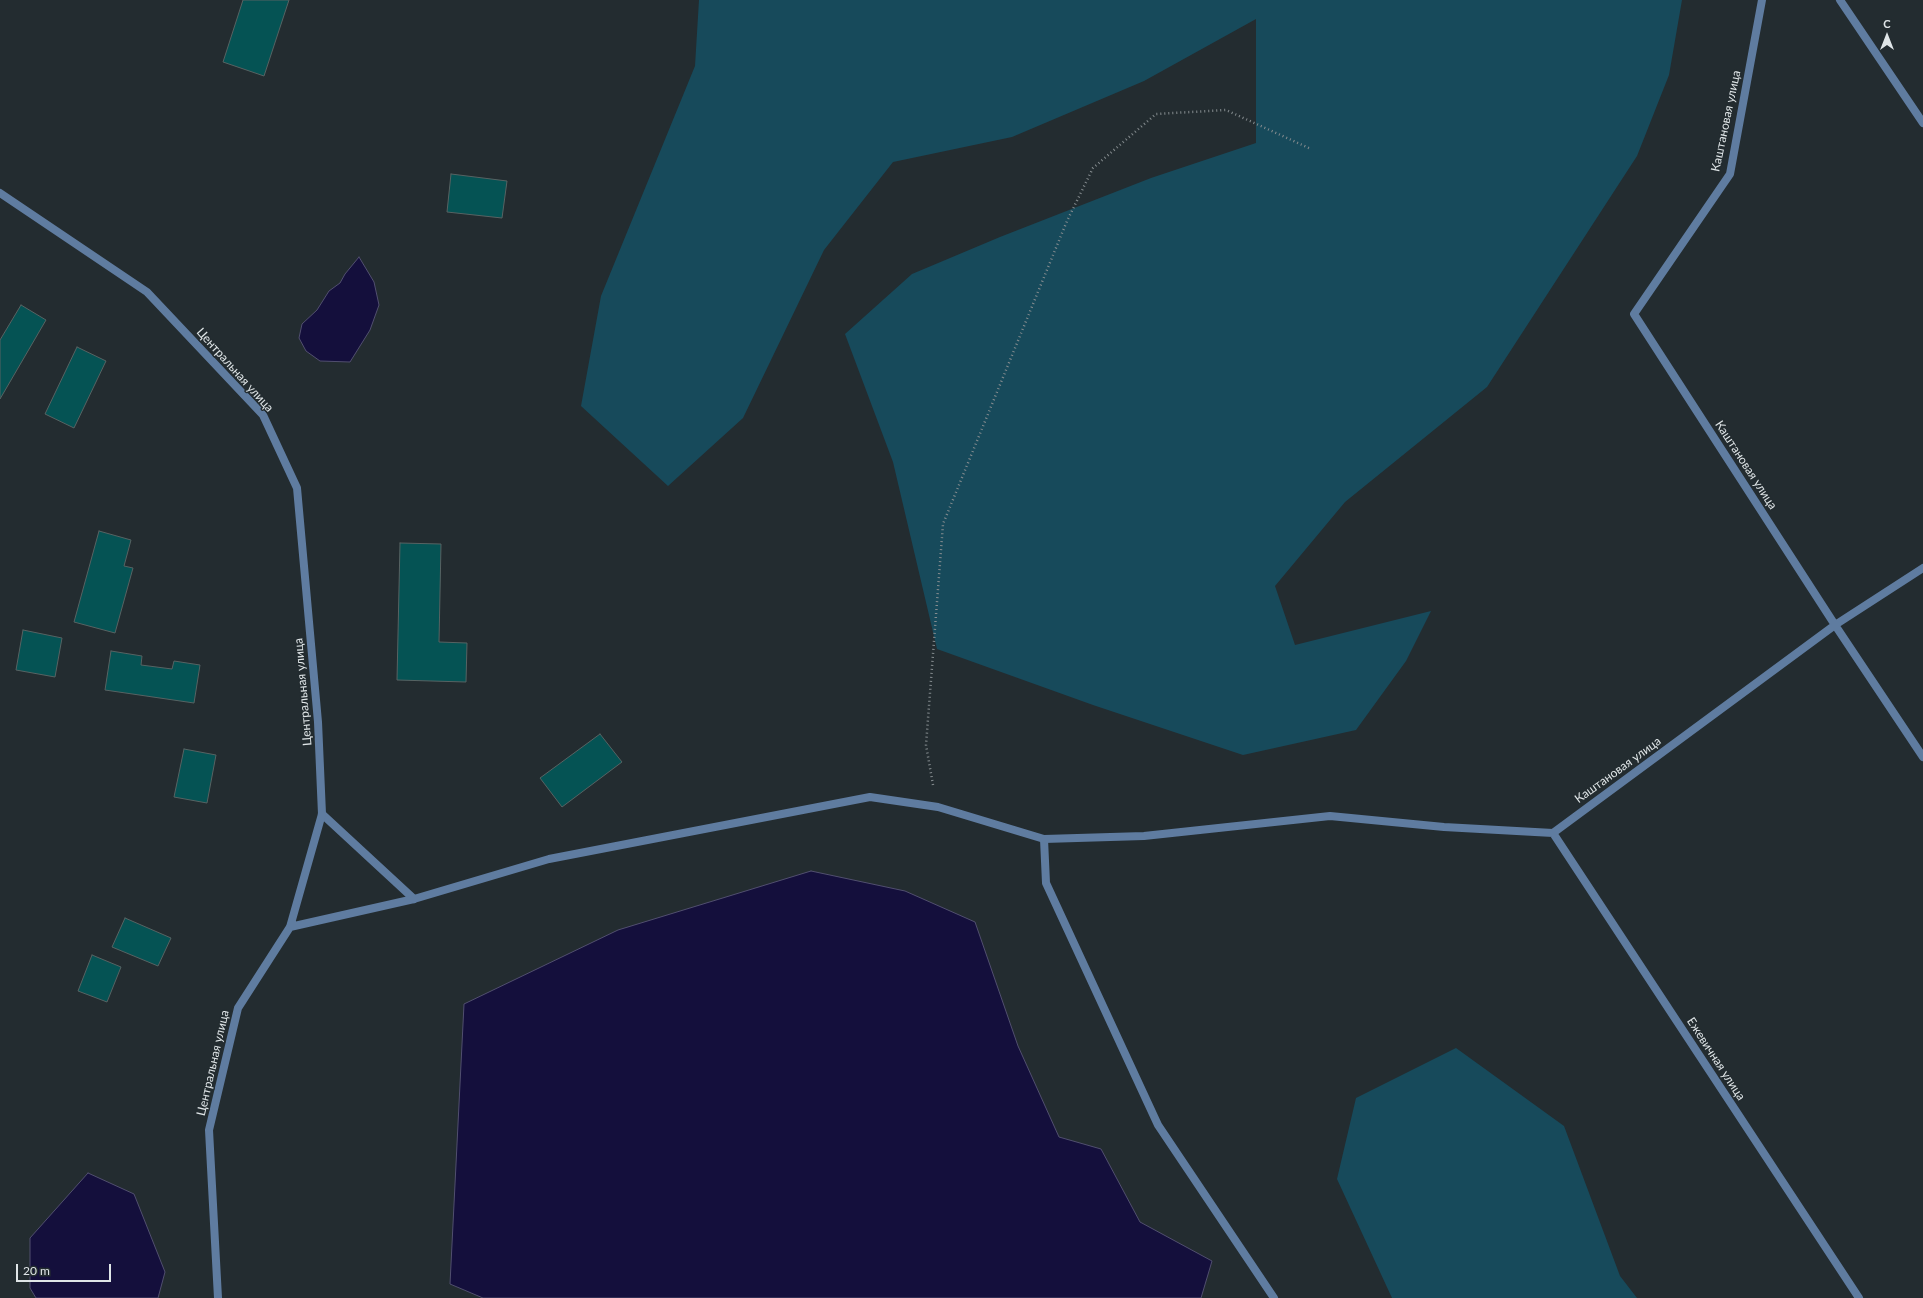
<!DOCTYPE html>
<meta charset="utf-8">
<style>
body{margin:0}
#map{position:relative;width:1923px;height:1298px;overflow:hidden;background:#232c30;font-family:Lato,sans-serif}
canvas{display:block}
.north{position:absolute;left:1867px;top:16px;width:40px;height:40px;-webkit-text-stroke:3px #232c30;paint-order:stroke;rotate:0deg;font-size:11px;font-weight:700;line-height:16px;text-align:center;color:#dfe5e7}
.north::after{content:'';display:block;margin:auto;width:14px;height:18px;background:#dfe5e7;clip-path:polygon(50% 0,100% 100%,50% 72%,0 100%)}
.scale{position:absolute;left:16px;top:1264px;width:95px;height:18px;box-sizing:border-box;border:2px solid #dfe5e7;border-top:0;padding-left:5px;font-size:12px;line-height:14px;white-space:nowrap;color:#dfe5e7;-webkit-text-stroke:3px #232c30;paint-order:stroke}
</style>
<div id="map">
<canvas width="1923" height="1298"></canvas>
<div class="north">С</div>
<div class="scale">20 m</div>
</div>
<script>
const g = document.querySelector('canvas').getContext('2d');
g.lineJoin = 'round';
function fill(path, color) {
  g.fillStyle = color;
  g.fill(path, 'evenodd');
}
function toPath(rows) {
  const path = new Path2D();
  for (const r of rows) {
    path.moveTo(r[0], r[1]);
    for (let i = 2; i < r.length; i += 2) path.lineTo(r[i], r[i + 1]);
  }
  return path;
}
function trace(path, color, width, dash) {
  g.strokeStyle = color;
  g.lineWidth = width;
  g.lineCap = dash ? 'butt' : 'round';
  g.setLineDash(dash || []);
  g.stroke(path);
}
function write(font, color, halo, rows, align = 'center') {
  g.font = font + ' Lato,sans-serif';
  g.lineWidth = 3;
  g.setLineDash([]);
  g.textBaseline = 'middle';
  g.strokeStyle = halo;
  g.fillStyle = color;
  for (const [text, x, y, turn = 0] of rows) {
    g.save();
    g.translate(x, y);
    g.rotate((+turn || 0) * Math.PI / 180);
    g.textAlign = isNaN(turn) ? turn : align;
    if (halo) g.strokeText(text, 0, 0);
    g.fillText(text, 0, 0);
    g.restore();
  }
}
fill(toPath([
 [699,0,1682,0,1669,75,1637,156,1487,387,1345,502,1275,586,1295,645,1431,611,1406,661,1356,730,1243,755,1093,705,937,649,893,462,845,334,912,274,1000,237,1151,178,1256,143,1256,19,1144,81,1012,137,893,162,824,250,743,418,668,486,581,406,601,296,695,66],
 [1456,1048,1564,1126,1620,1276,1637,1298,1392,1298,1337,1179,1356,1098]
]), '#174a5b');
const water = toPath([
 [359,257,374,282,379,305,370,330,350,362,320,361,306,351,299,338,302,324,317,310,329,291,340,283,345,274,359,257],
 [811,871,905,891,975,922,1018,1046,1059,1137,1101,1149,1140,1222,1212,1261,1201,1298,483,1298,450,1284,464,1004,618,930,811,871],
 [88,1173,134,1194,165,1272,158,1298,36,1298,30,1288,30,1238,88,1173]
]);
fill(water, '#140f3c');
trace(water, '#514f6f', 1);
const building = toPath([
 [243,0,289,0,264,76,223,62,243,0],
 [451,174,507,181,502,218,447,212,451,174],
 [21,305,46,320,0,399,0,340,21,305],
 [77,347,106,361,74,428,45,414,77,347],
 [99,531,131,540,124,566,133,568,115,633,74,622,99,531],
 [400,543,441,544,439,642,467,643,466,682,397,680,400,543],
 [23,630,62,638,55,677,16,670,23,630],
 [111,651,142,656,141,665,172,669,174,661,200,665,194,703,105,690,111,651],
 [600,734,622,762,562,807,540,778,600,734],
 [184,749,216,755,207,803,174,797,184,749],
 [125,918,171,938,158,966,112,947,125,918],
 [92,955,121,967,107,1002,78,991,92,955]
]);
fill(building, '#055354');
trace(building, '#576363', 1);
trace(toPath([
 [933,785,926,745,943,524,1067,221,1093,168,1156,114,1226,110,1311,149]
]), '#858c8f', 2.5, [1, 3]);
trace(toPath([
 [322,814,414,899],
 [1044,839,1046,883,1158,1125,1274,1298]
]), '#5f7ca0', 8);
trace(toPath([
 [1840,0,1923,123],
 [0,193,147,292,263,415,297,488,318,722,322,814,290,927,238,1008,209,1130,218,1298],
 [1923,568,1835,625,1923,757],
 [1553,833,1835,625,1634,314,1730,174,1762,0],
 [1553,833,1859,1298],
 [290,927,414,899,549,859,870,797,938,807,1044,839,1144,836,1330,816,1444,827,1553,833]
]), '#5f7ca0', 8);
write('12px', '#dfe5e7', '#232c30', [
 ["Каштановая улица",1726,121,-78],
 ["Центральная улица",235,370,48],
 ["Каштановая улица",1746,465,57],
 ["Центральная улица",303,692,-95],
 ["Каштановая улица",1618,770,-36],
 ["Ежевичная улица",1716,1059,57],
 ["Центральная улица",213,1063,-77]
]);
</script>
